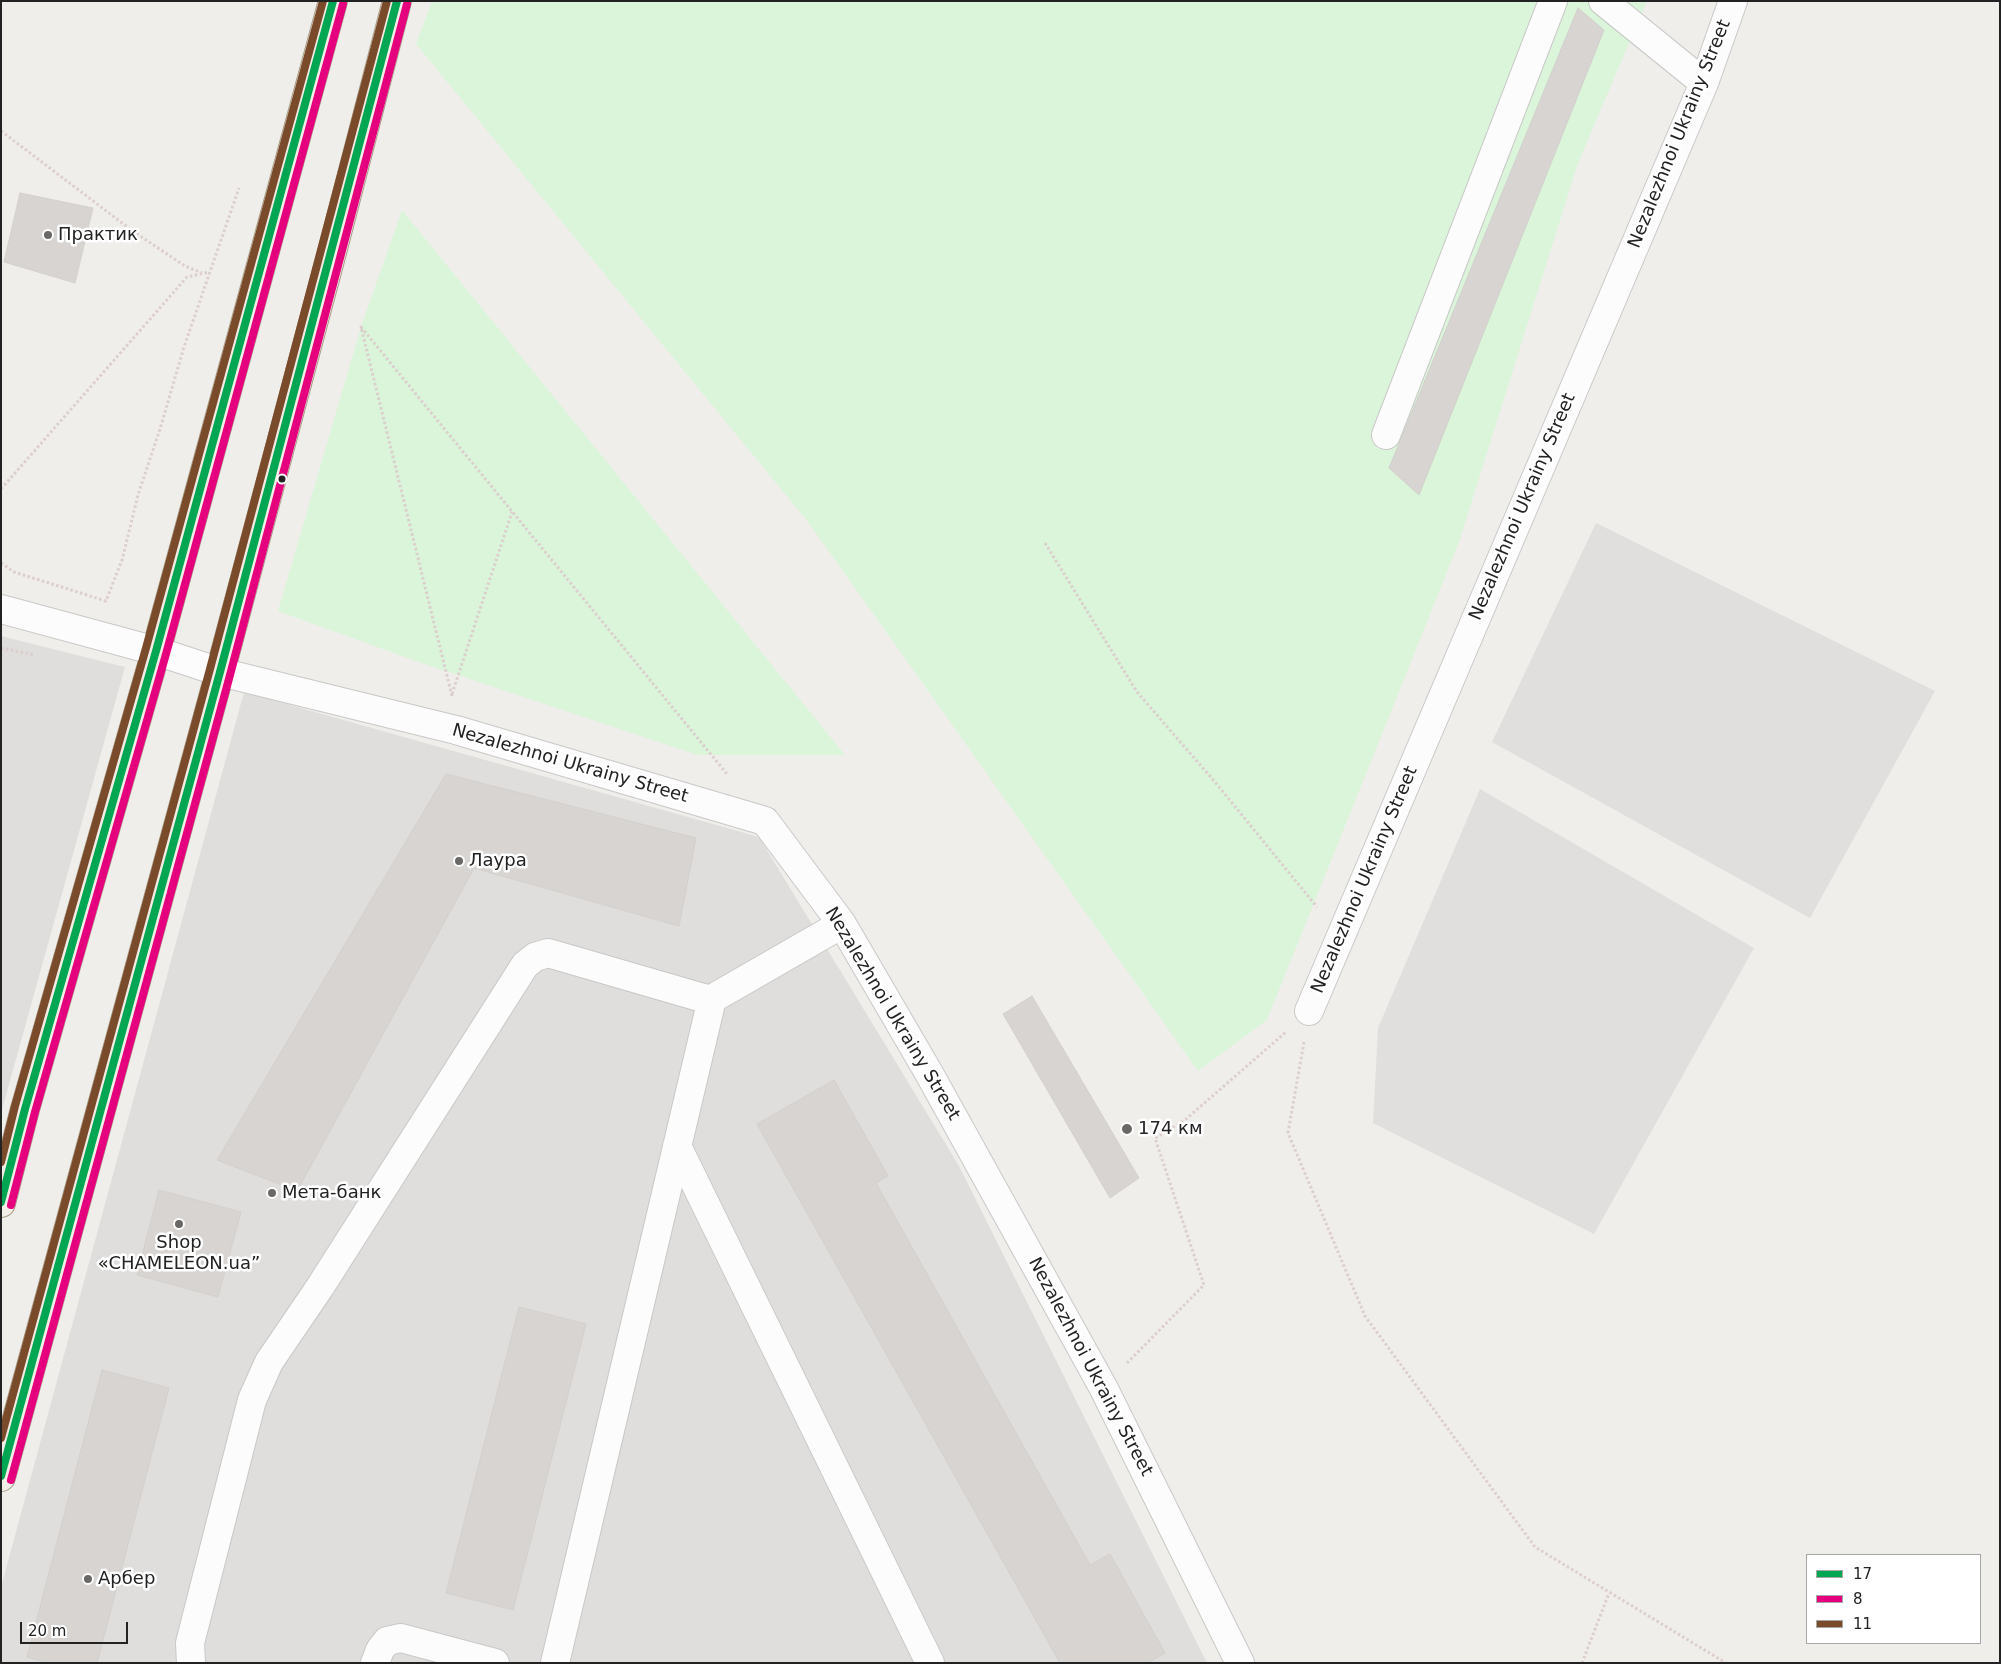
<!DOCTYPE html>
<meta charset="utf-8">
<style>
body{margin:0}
#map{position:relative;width:2001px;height:1664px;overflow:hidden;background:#f0eeeb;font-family:"DejaVu Sans",sans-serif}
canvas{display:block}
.frame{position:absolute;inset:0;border:2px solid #222;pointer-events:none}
.legend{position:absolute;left:1806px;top:1554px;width:175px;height:90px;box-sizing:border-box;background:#fff;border:1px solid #a7a7a7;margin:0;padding:6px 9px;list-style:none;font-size:15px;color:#222}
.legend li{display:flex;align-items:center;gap:10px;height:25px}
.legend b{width:25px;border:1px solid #a7a7a7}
.scale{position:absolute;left:20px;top:1622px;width:108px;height:22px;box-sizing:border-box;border:2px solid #222;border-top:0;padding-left:6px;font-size:15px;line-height:18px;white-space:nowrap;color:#222;-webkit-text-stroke:4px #fff;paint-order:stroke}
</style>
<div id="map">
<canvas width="2001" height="1664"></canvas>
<div class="frame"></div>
<ul class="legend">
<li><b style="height:6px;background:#00a651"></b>17</li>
<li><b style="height:6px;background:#e5007d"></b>8</li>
<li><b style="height:6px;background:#7a4b2a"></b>11</li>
</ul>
<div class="scale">20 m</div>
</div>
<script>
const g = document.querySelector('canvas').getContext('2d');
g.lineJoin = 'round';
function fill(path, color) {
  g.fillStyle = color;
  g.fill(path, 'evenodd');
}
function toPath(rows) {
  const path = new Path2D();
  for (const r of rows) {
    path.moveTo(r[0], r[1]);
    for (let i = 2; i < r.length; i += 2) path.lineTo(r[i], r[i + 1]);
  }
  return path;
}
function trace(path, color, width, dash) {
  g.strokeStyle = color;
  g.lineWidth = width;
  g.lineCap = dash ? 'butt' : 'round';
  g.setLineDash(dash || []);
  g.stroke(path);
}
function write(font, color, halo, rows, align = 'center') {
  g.font = font + ' "DejaVu Sans",sans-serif';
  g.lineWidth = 5;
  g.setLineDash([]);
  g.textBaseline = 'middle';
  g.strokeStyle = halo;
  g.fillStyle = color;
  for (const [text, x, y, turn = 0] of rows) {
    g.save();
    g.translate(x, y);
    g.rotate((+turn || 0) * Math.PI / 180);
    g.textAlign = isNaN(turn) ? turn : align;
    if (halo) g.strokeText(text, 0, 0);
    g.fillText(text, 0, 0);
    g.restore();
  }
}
fill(toPath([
 [1,636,125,667,1,1113],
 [244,692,759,837,959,1166,1207,1663,1,1663,1,1587]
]), '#dfdedc');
fill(toPath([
 [432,1,1647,1,1578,163,1459,542,1267,1020,1198,1071,808,522,416,44],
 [402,210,845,755,698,755,413,660,278,611,361,327]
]), '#daf5da');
fill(toPath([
 [1596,523,1935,691,1810,918,1492,742],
 [1480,789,1754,948,1594,1234,1373,1123,1378,1028]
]), '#e0dfde');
const building = toPath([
 [1578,8,1604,30,1419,495,1389,468,1578,8],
 [20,193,93,208,75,283,4,262,20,193],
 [446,774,696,838,679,926,474,868,297,1191,217,1160,446,774],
 [1032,996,1139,1178,1110,1198,1003,1014,1032,996],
 [834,1080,888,1176,876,1183,1090,1565,1110,1554,1165,1653,1148,1663,1060,1663,757,1124,834,1080],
 [159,1190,241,1212,218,1297,137,1275,159,1190],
 [519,1307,586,1324,513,1610,446,1593,519,1307],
 [102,1370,169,1388,97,1663,47,1663,27,1657,102,1370]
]);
fill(building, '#d7d4d2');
trace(building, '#d3d0cc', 1);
const minor = toPath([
 [1603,1,1704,83],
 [1386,435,1553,1],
 [1,609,156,651,220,672,456,730,765,821,842,924,930,1075,1103,1387,1240,1663],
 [1309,1011,1704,83,1733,1],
 [677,1146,930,1663],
 [191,1663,190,1643,252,1400,269,1362,320,1287,525,965,535,957,548,953,710,1000,842,924],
 [375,1663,380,1650,387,1641,401,1638,495,1663],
 [555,1663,712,999]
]);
const major = toPath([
 [1,1203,25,1109,156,651,333,1],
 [1,1477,220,672,330,260,397,1]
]);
trace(minor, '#c9c8c7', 30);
trace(major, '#a79c86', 30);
trace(toPath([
 [1,131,134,232,185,266,202,273],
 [1,489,187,277,209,272],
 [1045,543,1137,692,1215,782,1317,907],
 [1,563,14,572,106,601,122,560,138,495,160,429,184,347,239,188],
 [1,648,35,655],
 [452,694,512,512],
 [452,696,361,327,727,774],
 [1304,1042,1288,1133,1365,1316,1535,1547,1726,1663],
 [1127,1363,1204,1285,1155,1138,1185,1120,1286,1032],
 [1582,1663,1609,1593]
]), '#dccecd', 3, [2.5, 2.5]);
trace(minor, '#fdfcfc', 28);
trace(major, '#f3ede7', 28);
trace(toPath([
 [1,1202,25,1109,156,651,333,1],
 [1,1476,220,672,397,1]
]), '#00a651', 8);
trace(toPath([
 [11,1205,35,1112,166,654,343,4],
 [11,1480,230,675,407,4]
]), '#e5007d', 8);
trace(toPath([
 [1,1162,15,1106,146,648,323,1],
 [1,1438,210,669,387,1]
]), '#7a4b2a', 8);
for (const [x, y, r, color] of [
 [48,235,5,"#6a6968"],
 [282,479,4.5,"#222"],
 [459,861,5,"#6a6968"],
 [1127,1129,6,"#6a6968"],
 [272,1193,5,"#6a6968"],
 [179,1224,5,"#6a6968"],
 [88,1579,5,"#6a6968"]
]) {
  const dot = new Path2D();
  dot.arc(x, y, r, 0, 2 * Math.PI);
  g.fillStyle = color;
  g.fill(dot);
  trace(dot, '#fff', 2);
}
write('18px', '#222', '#fff', [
 ["Nezalezhnoi Ukrainy Street",1680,134,-68],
 ["Nezalezhnoi Ukrainy Street",1523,507,-67],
 ["Nezalezhnoi Ukrainy Street",570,764,16],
 ["Nezalezhnoi Ukrainy Street",1365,880,-67],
 ["Nezalezhnoi Ukrainy Street",892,1014,59],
 ["Nezalezhnoi Ukrainy Street",1090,1367,62]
]);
write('18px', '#222', '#fff', [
 ["Практик",58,235],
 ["Лаура",469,861],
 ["174 км",1138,1129],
 ["Мета-банк",282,1193],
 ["Shop",179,1243,"center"],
 ["«CHAMELEON.ua”",179,1264,"center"],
 ["Арбер",98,1579]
], 'left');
</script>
